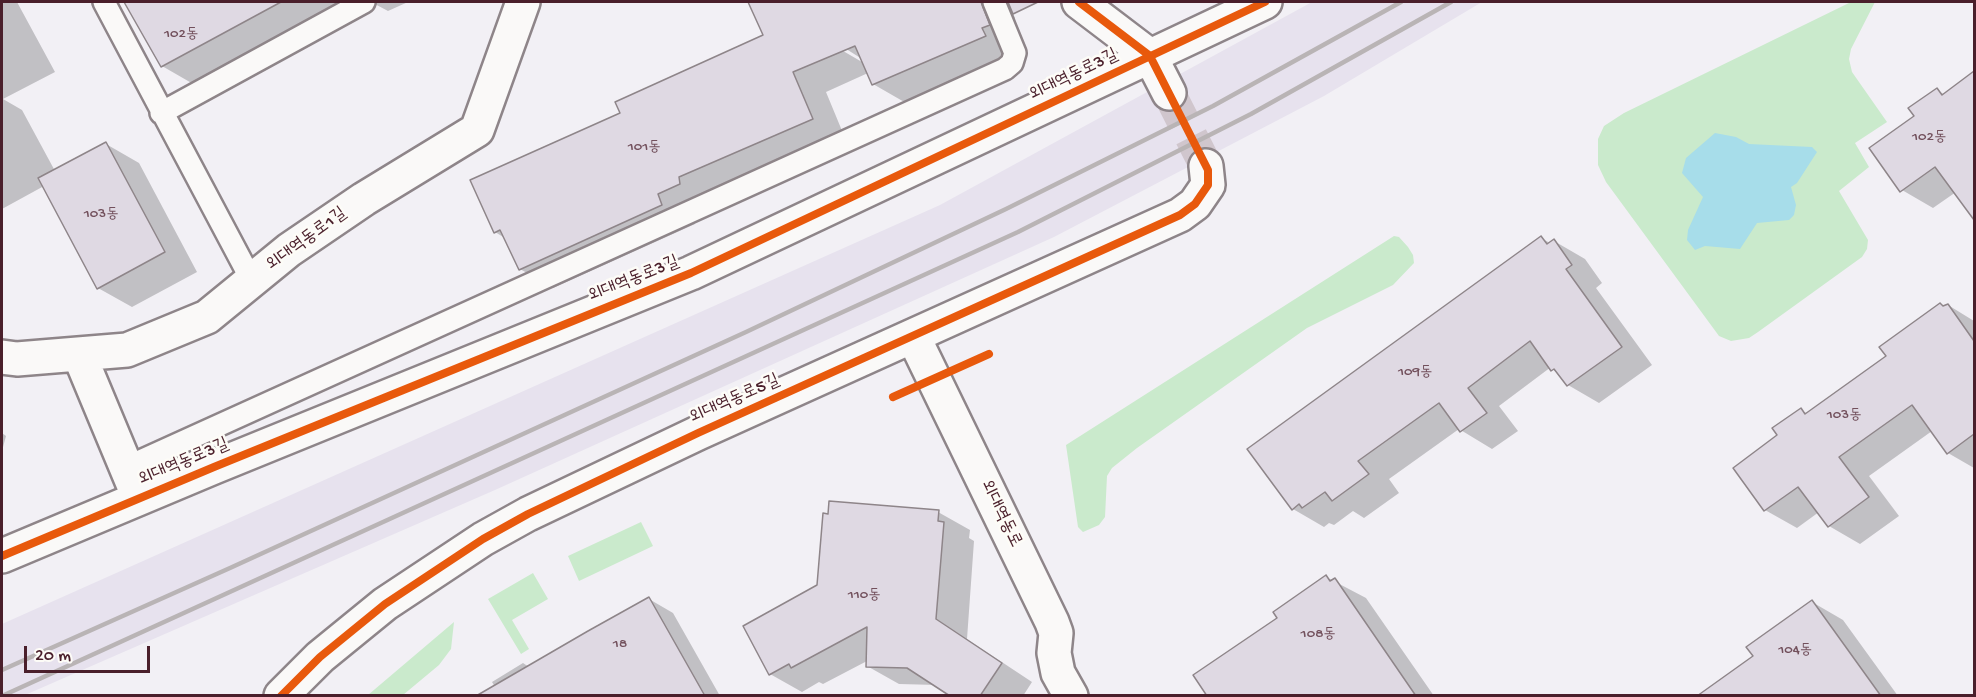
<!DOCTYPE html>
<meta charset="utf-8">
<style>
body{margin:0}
#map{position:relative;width:1976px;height:697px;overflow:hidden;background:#f2f0f5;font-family:"Gochi Hand",sans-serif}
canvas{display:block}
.frame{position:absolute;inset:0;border:3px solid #4a1f2b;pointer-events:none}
.scale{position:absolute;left:24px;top:646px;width:126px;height:27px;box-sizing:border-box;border:3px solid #4a1f2b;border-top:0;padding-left:8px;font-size:18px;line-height:21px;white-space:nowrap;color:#4a1f2b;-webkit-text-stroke:4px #fdfcf7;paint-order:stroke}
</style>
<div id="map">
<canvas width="1976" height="697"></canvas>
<div class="frame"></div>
<div class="scale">20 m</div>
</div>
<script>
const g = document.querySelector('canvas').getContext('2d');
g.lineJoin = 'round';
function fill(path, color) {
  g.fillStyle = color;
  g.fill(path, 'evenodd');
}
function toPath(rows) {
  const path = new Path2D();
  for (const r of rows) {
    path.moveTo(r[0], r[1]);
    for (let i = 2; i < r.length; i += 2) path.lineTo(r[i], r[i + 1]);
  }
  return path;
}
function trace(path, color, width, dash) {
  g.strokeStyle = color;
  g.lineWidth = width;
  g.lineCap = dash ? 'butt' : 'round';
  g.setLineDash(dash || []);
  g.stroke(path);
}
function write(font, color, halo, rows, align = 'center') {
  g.font = font + ' "Gochi Hand","Poor Story",sans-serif';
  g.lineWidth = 5;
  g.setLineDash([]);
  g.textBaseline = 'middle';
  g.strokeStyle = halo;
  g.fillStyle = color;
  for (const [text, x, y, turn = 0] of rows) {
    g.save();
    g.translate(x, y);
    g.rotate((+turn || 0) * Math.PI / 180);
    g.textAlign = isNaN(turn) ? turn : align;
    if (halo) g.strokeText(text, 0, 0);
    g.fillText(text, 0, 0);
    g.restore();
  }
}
fill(toPath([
 [1312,2,1482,2,1324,96,1054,237,495,490,25,695,2,695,2,624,940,205]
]), '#e7e2ee');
fill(toPath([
 [1851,2,1875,2,1851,49,1849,59,1852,72,1887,122,1855,143,1869,167,1839,191,1868,240,1867,249,1862,257,1758,332,1749,338,1731,341,1719,336,1606,182,1598,165,1598,139,1604,126,1624,113],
 [1394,236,1399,237,1408,247,1413,255,1414,263,1393,285,1307,328,1137,448,1112,468,1107,476,1105,517,1099,525,1083,532,1078,527,1066,445],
 [641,522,653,546,579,581,568,556],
 [533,573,548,599,512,620,529,649,521,654,488,599],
 [454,622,451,649,439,665,403,695,368,695]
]), '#caeacc');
fill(toPath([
 [1715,133,1736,137,1749,144,1812,147,1817,152,1797,183,1791,187,1796,205,1794,215,1789,220,1757,223,1740,249,1705,246,1695,250,1687,240,1688,230,1703,197,1682,173,1686,158]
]), '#a7ddea');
fill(toPath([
 [2,2,17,2,55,72,3,99,22,110,55,171,106,144,139,163,197,272,132,307,98,288,44,186,2,209],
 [131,2,349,2,195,85,162,66,127,4],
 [371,2,408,2,388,11],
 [749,2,848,2,854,16,887,2,1008,2,1015,18,1018,55,906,103,873,84,868,73,826,92,845,138,690,213,695,224,553,288,520,269,505,238,495,232,622,113,765,36],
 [840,45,862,59,862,62,838,48],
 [1974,73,1974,211,1966,206,1956,192,1933,208,1902,190,1916,116,1937,90,1945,95],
 [1541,238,1550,243,1554,241,1585,259,1602,283,1596,288,1652,365,1599,403,1568,385,1551,367,1499,406,1518,431,1492,449,1459,429,1389,479,1399,493,1364,518,1353,511,1334,525,1329,523,1324,527,1293,509],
 [1948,305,1974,321,1974,468,1948,453,1932,431,1869,476,1899,516,1860,544,1829,526,1819,512,1797,528,1765,510,1779,435,1801,410,1808,414,1888,356],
 [2,433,6,436,2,451],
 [938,512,970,530,969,538,974,541,967,639,1032,682,1023,696,952,696,937,685,899,684,867,666,867,661,823,684,819,682,802,692,770,674,819,586],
 [1326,577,1366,598,1434,696,1209,696,1279,618],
 [649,599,673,613,720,696,485,696,495,687,492,682,523,663,529,667],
 [1812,602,1843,620,1898,696,1700,696,1755,656]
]), '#0003');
const building = toPath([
 [124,2,281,2,161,67,124,2],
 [748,2,981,2,990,25,982,28,986,36,872,85,855,46,793,72,813,119,679,177,680,184,658,194,662,205,519,270,500,230,494,233,470,180,620,113,615,102,763,35,748,2],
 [1008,2,1038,2,1013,14,1008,2],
 [1974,71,1974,220,1935,167,1900,192,1869,148,1914,116,1908,108,1937,88,1942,95,1974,71],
 [106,142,165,252,97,289,38,178,106,142],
 [1541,236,1547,244,1554,239,1572,265,1566,269,1622,347,1567,386,1554,369,1551,371,1530,341,1468,388,1487,413,1460,432,1439,403,1358,461,1369,474,1332,501,1325,492,1302,508,1299,504,1292,510,1247,449,1541,236],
 [1940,303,1943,306,1948,304,1974,341,1974,434,1947,454,1912,405,1839,457,1869,497,1828,527,1798,487,1764,511,1733,468,1777,435,1772,428,1801,408,1805,414,1886,356,1879,347,1940,303],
 [829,501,939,510,938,521,944,522,936,619,1002,663,980,696,950,696,907,668,866,667,867,627,791,668,789,664,769,675,743,626,817,585,823,513,828,514,829,501],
 [1326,575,1330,581,1335,578,1416,696,1207,696,1193,675,1277,618,1273,612,1326,575],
 [649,597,705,696,476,696,588,631,649,597],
 [1812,600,1881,696,1697,696,1753,656,1746,647,1812,600]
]);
fill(building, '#dfd9e3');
trace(building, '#8e8589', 1.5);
trace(toPath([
 [1169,93,1206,166]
]), '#d0c6cd', 33, [33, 16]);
const service = toPath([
 [104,2,252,281],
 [161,113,364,2],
 [127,467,1005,69,1012,63,1015,53,994,2]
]);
const minor = toPath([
 [1079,2,1150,56,1169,93],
 [913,336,1052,622,1056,633,1054,653,1058,673,1071,696],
 [79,354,139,498],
 [2,357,17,359,127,350,207,317,289,250,364,199,477,130,523,2],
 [2,556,214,467,691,273,1265,2],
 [281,696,320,657,385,604,483,539,528,514,698,433,1180,215,1195,204,1208,185,1206,166]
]);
trace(service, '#8e8589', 26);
trace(minor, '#8e8589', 38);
trace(service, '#faf9f8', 21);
trace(minor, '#faf9f8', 33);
trace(toPath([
 [2,670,230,568,746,332,1006,209,1213,106,1401,2],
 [2,696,1018,232,1251,114,1451,2]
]), '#b9b4b5', 4.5);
trace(toPath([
 [893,397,989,354],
 [2,556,214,467,691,273,1265,2],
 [281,696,320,657,385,604,483,539,528,514,698,433,1180,215,1195,204,1208,185,1208,170,1150,56,1079,2]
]), '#e8590c', 8);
write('15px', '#72505c', null, [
 ["102동",181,35],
 ["102동",1929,138],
 ["101동",644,148],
 ["103동",101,215],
 ["109동",1415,373],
 ["103동",1844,416],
 ["110동",864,596],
 ["108동",1318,635],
 ["18",620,645],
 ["104동",1795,651]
]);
write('18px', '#4a1f2b', '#fdfcf7', [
 ["외대역동로3길",1074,76,-26],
 ["외대역동로1길",307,240,-36],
 ["외대역동로3길",634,280,-22],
 ["외대역동로5길",735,400,-24],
 ["외대역동로3길",184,463,-23],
 ["외대역동로",1000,514,64]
]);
</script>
